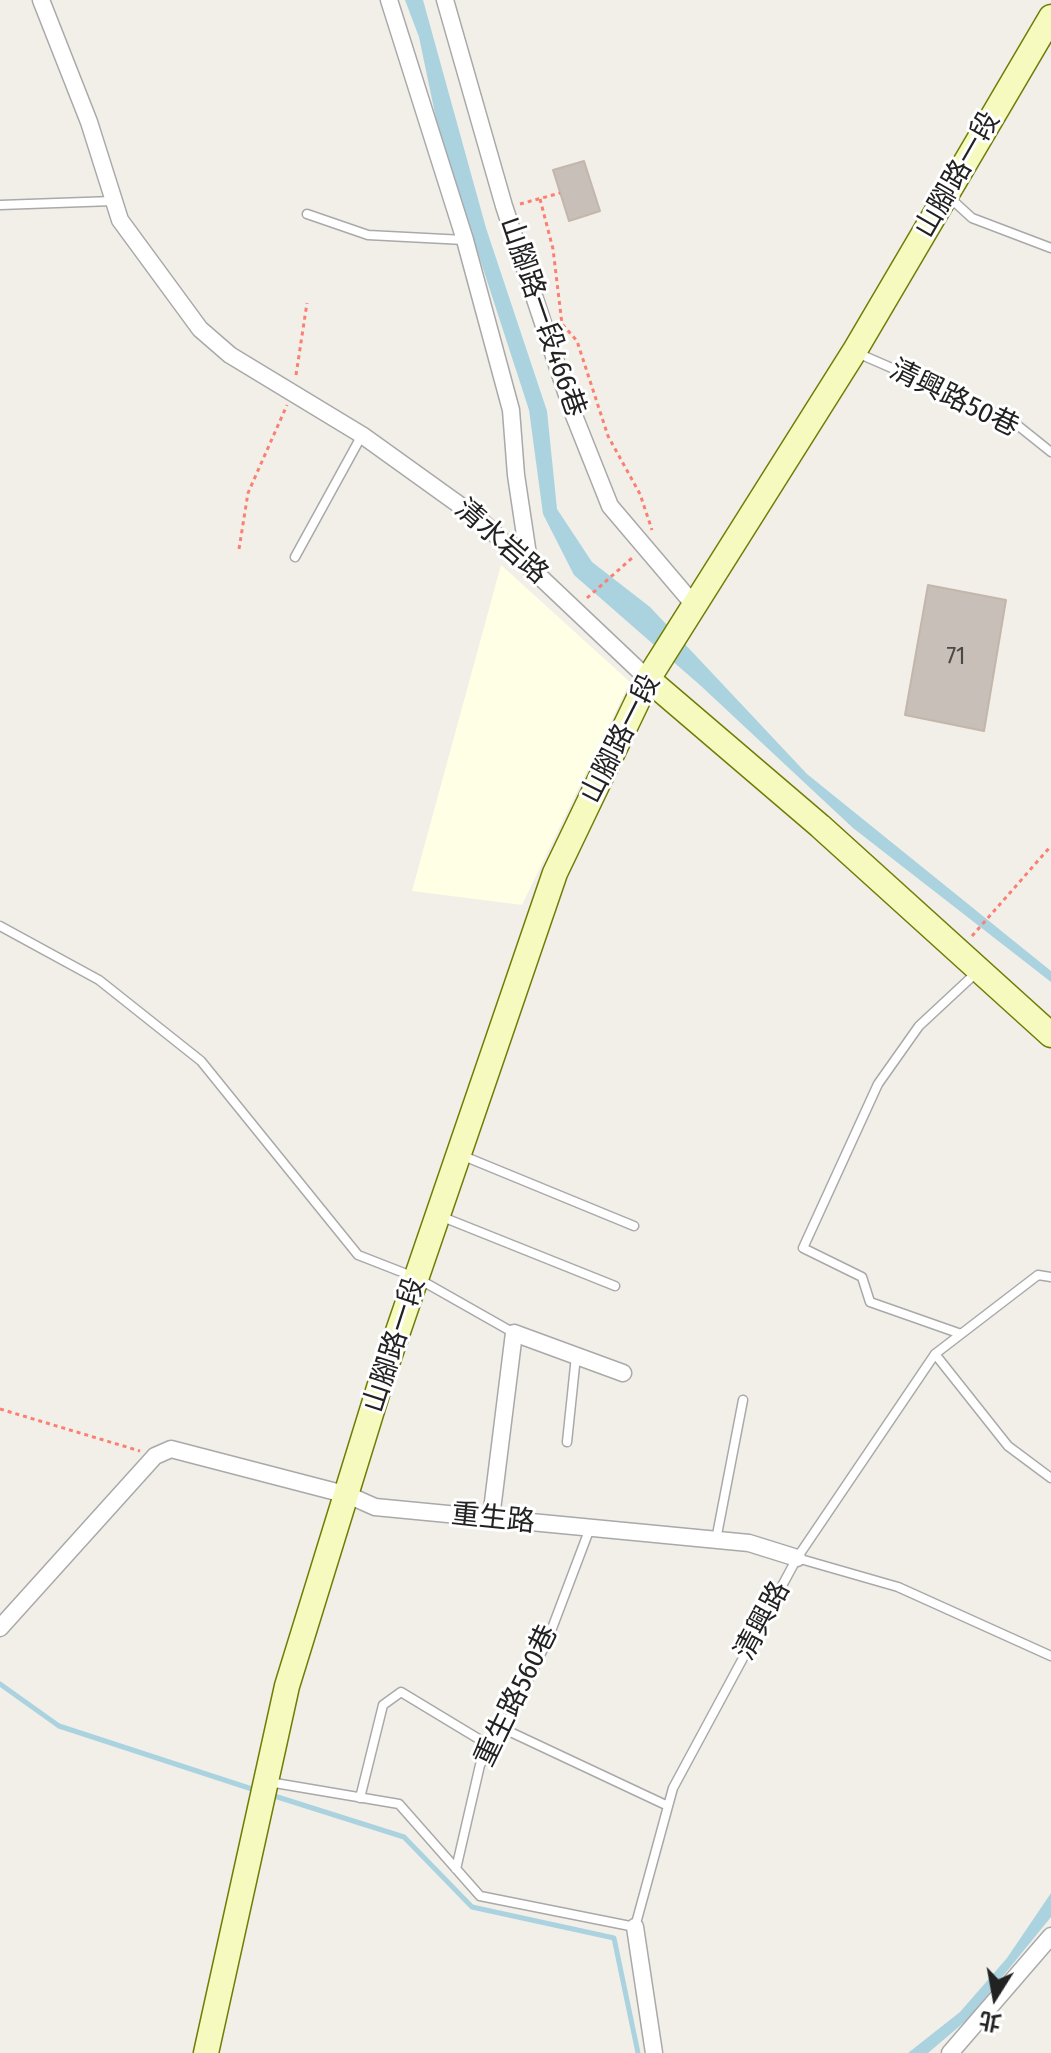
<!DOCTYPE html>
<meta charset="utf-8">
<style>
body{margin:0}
#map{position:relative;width:1051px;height:2053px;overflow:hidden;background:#f2efe9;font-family:"Fira Sans Condensed","Noto Sans TC",sans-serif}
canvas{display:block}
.north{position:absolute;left:955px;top:1957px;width:80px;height:80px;-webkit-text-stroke:6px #fff;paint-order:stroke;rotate:191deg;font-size:22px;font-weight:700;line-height:32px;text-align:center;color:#222}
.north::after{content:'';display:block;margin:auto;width:28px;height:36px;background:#222;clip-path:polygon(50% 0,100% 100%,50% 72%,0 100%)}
</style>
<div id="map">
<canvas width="1051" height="2053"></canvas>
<div class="north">北</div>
</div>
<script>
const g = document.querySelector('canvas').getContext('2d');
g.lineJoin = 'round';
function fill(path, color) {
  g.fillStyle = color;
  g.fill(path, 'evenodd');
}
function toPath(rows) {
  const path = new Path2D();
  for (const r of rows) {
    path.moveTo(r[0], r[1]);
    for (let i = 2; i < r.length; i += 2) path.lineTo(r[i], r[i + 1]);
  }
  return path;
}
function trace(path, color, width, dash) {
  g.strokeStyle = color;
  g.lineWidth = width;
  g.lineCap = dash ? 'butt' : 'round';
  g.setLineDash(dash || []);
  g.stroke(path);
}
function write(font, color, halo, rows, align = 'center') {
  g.font = font + ' "Fira Sans Condensed","Noto Sans TC",sans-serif';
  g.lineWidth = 6;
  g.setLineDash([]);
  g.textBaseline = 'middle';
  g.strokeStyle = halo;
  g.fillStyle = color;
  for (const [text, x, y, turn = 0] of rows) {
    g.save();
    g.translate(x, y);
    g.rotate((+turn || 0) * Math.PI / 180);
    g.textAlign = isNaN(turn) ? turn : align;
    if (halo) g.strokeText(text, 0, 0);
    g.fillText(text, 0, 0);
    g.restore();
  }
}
fill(toPath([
 [501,565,630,682,522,905,412,891]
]), '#ffffe5');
fill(toPath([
 [405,0,423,0,486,228,547,411,557,509,592,562,650,607,807,774,1051,971,1051,982,853,828,701,686,574,575,543,514,529,410,439,133,419,37],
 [1051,1893,1051,1917,968,2019,928,2053,908,2053,960,2012,1007,1958]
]), '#aad3df');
trace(toPath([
 [0,1684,59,1726,255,1790],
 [268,1794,404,1837,472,1907,614,1938,638,2053]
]), '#aad3df', 5);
const building = toPath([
 [584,161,600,211,569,221,553,170,584,161],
 [928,585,1006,600,984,731,905,715,928,585]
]);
fill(building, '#c7bfb8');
trace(building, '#c4b6ab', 2);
const lane = toPath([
 [949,197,972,218,1051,248],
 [0,205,113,201],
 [307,214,368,235,464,240],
 [855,352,1011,420,1051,452],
 [295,557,362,435],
 [0,926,99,980,201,1061,358,1255,417,1278,514,1333],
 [461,1155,634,1226],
 [440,1216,615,1286],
 [961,1334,870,1302,862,1277,803,1248,878,1084,919,1026,977,972],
 [935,1354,1008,1446,1051,1478],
 [567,1442,576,1356],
 [716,1540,743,1400],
 [797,1558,898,1587,1051,1656],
 [504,1729,668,1806],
 [269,1782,399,1804,480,1896,635,1927,673,1788,797,1558,935,1354,1038,1275,1051,1277],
 [360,1798,383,1705,401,1692,492,1747],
 [456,1869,480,1765,504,1729,548,1639,590,1528]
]);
const street = toPath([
 [41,0,89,122,120,220,200,329,230,355,362,435,479,519,648,679],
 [389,0,465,240,511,410,516,475,530,568],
 [445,0,504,206,573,413,610,506,695,606],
 [491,1518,514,1333,623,1373],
 [0,1628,155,1456,171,1449,348,1495,375,1507,749,1543,797,1558],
 [635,1927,654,2053],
 [950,2053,1051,1936]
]);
const secondary = toPath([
 [648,679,820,826,1051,1035],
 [206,2053,287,1686,382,1378,555,873,648,679,854,352,1051,17]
]);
trace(lane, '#a9a9a9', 11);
trace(street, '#a9a9a9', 19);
trace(secondary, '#707d05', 27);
trace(toPath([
 [540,199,553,249,562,324,577,341,608,436,640,494,652,530],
 [520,204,560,193],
 [296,375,307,303],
 [239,549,248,493,287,405],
 [587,598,632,558],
 [972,936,1051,846],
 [0,1409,140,1451]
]), '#fa8072', 3, [4, 4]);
trace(lane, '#fff', 8);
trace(street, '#fff', 16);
trace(secondary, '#f7fabf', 24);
write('24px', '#4b4948', null, [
 ["71",956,657]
]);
write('28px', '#222', '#fff', [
 ["山腳路一段",958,175,-60],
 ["山腳路一段466巷",542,317,71],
 ["清興路50巷",954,399,26],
 ["清水岩路",501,542,41],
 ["山腳路一段",621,739,-63],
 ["山腳路一段",395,1345,-72],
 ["重生路",493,1519,6],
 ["清興路",763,1621,-62],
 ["重生路560巷",517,1696,-64]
]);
</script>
